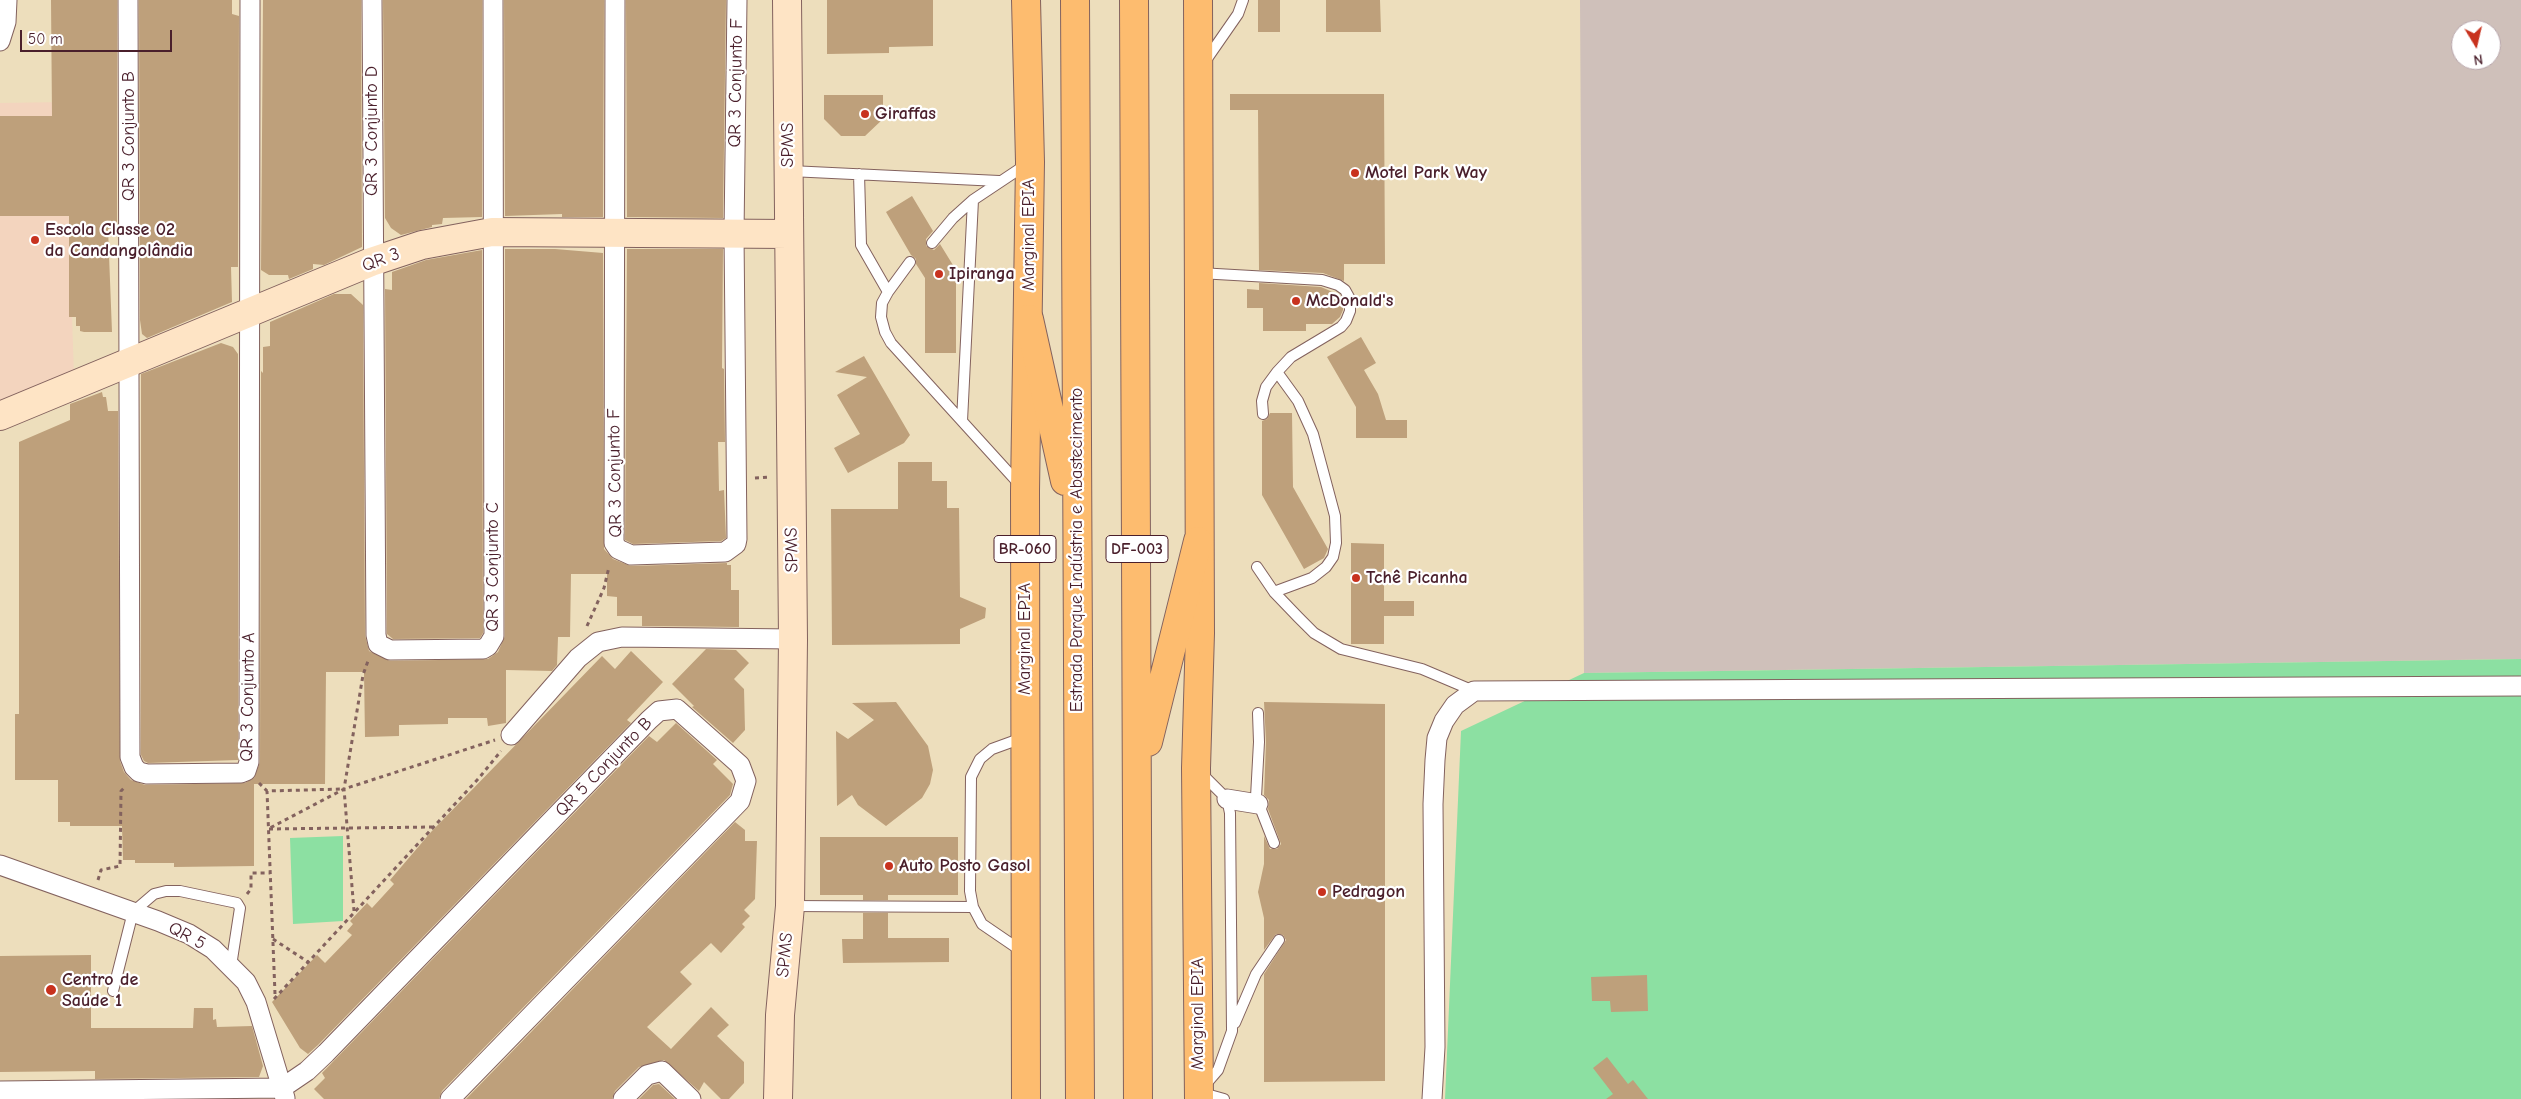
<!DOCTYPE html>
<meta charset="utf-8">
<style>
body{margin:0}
#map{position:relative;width:2521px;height:1099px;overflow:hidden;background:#eddebc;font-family:"Comic Neue",sans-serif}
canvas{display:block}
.north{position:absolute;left:2451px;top:20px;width:50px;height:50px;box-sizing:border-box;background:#fff;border:1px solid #b7a5aa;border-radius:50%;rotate:171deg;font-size:14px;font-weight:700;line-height:20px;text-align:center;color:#4a1f2b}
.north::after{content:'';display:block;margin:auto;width:18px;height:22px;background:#c8321e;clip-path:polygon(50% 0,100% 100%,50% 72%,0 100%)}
.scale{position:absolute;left:20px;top:30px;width:152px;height:22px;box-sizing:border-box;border:2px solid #4a1f2b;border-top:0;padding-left:6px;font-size:15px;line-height:18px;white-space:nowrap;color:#4a1f2b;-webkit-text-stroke:4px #fff;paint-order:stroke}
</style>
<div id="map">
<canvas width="2521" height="1099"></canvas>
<div class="north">N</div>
<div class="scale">50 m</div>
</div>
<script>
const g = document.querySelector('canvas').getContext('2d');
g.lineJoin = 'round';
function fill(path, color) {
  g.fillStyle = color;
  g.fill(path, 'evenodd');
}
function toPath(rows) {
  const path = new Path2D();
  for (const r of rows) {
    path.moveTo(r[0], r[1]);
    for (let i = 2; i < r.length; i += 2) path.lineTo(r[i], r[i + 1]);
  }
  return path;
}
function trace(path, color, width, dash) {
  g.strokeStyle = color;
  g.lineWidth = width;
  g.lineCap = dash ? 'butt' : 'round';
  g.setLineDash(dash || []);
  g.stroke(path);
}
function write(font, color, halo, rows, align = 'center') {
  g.font = font + ' "Comic Neue",sans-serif';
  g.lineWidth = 4.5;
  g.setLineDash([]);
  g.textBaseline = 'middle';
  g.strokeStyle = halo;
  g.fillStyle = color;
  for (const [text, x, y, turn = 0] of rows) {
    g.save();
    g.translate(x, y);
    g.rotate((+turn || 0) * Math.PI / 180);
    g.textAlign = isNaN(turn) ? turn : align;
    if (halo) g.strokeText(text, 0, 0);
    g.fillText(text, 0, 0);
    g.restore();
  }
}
fill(toPath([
 [65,102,74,377,0,405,0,103]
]), '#f3d4be');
fill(toPath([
 [1580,0,2521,0,2521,659,1584,673],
 [2461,30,2491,30,2491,60,2461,60]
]), '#cfc0ba');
fill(toPath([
 [2521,659,2521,1099,1445,1099,1461,731,1584,673],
 [343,836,343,921,293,924,290,838]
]), '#8ce0a2');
fill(toPath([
 [51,0,117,0,117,228,108,229,112,332,84,332,80,331,80,326,76,326,76,317,69,317,69,216,0,216,0,116,52,116],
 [139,0,232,0,232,14,239,16,238,267,231,267,232,302,147,338,142,334,140,320],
 [263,0,361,0,362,247,324,265,313,264,313,269,289,279,288,275,269,275,261,270],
 [383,0,482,0,482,217,443,218,442,224,432,225,432,227,401,235,391,228,385,218],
 [504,0,604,0,603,217,562,217,562,214,505,216],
 [626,0,726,0,723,218,627,217],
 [827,0,933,0,933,46,889,47,889,53,827,54],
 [1258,0,1280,0,1280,32,1258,32],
 [1326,0,1380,0,1381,32,1326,32],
 [1230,94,1384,94,1385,264,1344,264,1344,281,1323,273,1259,270,1258,110,1230,110],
 [824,95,883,95,883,119,865,136,841,136,824,119],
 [912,196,933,231,926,239,926,246,934,250,940,244,956,270,956,353,925,353,925,278,916,264,916,259,911,255,886,212],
 [505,249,555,249,603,253,604,549,613,559,631,566,727,563,727,565,731,565,731,590,739,590,739,627,642,626,642,616,617,616,617,597,607,596,607,574,571,574,570,637,558,637,557,665,552,671,506,670,506,723,488,726,487,718,448,718,448,724,399,725,399,736,365,737,364,672,326,672,325,784,254,784,254,866,174,867,174,863,135,863,135,860,123,860,122,826,70,826,70,822,58,822,58,780,15,780,15,714,19,714,19,442,70,420,70,404,102,392,103,397,106,397,108,411,118,411,120,761,124,772,131,780,145,785,245,783,254,778,260,762,261,371,263,373,263,347,270,346,270,322,334,294,351,294,363,305,365,635,369,651,390,661,488,659,498,652,505,636],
 [627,249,723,249,722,368,724,369,725,442,718,442,719,491,724,490,726,538,721,541,633,544,625,540],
 [482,250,483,633,480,638,393,639,387,634,385,289,392,290,392,272,426,260],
 [1259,283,1321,287,1340,295,1343,301,1343,310,1340,317,1332,324,1306,324,1306,331,1263,331,1263,308,1247,308,1247,289,1259,290],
 [1361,337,1376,363,1364,370,1378,394,1386,420,1407,420,1407,438,1356,438,1356,407,1327,357],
 [221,343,233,347,238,354,238,760,148,763,144,761,141,755,141,374],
 [864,356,910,435,904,443,848,473,834,448,860,434,837,395,867,377,835,372],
 [1270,413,1292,413,1293,487,1328,549,1324,558,1304,569,1262,495,1262,421,1267,419],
 [898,462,932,462,932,481,947,481,947,508,959,508,960,597,986,608,985,618,960,629,960,644,832,645,831,509,898,509],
 [1351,543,1384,544,1384,601,1414,601,1414,616,1384,616,1384,644,1351,644],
 [706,649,736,650,749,663,734,679,744,689,745,730,733,743,692,707,694,706,672,684],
 [631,651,663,682,627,720,631,723,318,1045,308,1054,300,1048,272,1002,317,955,325,963,352,935,347,931,353,924,350,921,367,903,372,908,394,884,390,880,431,832,602,656,615,669],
 [896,702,928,746,933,770,930,784,922,798,886,826,858,805,852,795,837,806,836,731,848,739,874,720,852,703],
 [1264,702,1385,704,1385,1081,1264,1082,1264,974,1286,940,1283,935,1276,934,1264,950,1264,918,1258,892,1264,864,1264,836,1270,849,1277,849,1281,844,1268,809,1269,800,1264,795,1266,742],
 [676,723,717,760,713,764,733,784,730,795,442,1091,439,1099,324,1099,314,1089,325,1078,322,1073,649,736,657,742],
 [735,822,745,830,745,841,757,841,755,899,744,910,750,916,742,924,745,927,721,953,711,943,680,972,692,984,647,1027,671,1049,711,1007,729,1025,717,1036,744,1062,744,1083,729,1099,721,1099,704,1082,699,1091,664,1060,639,1067,615,1091,612,1099,466,1099],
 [820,837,958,837,958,895,888,895,888,900,863,900,863,895,820,895],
 [863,913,888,913,888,938,949,938,949,962,843,963,842,939,863,939],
 [91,955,91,1028,193,1028,194,1008,213,1008,213,1020,216,1019,217,1027,252,1026,263,1066,259,1077,95,1079,95,1071,0,1072,0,956],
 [1647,975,1648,1011,1611,1012,1610,1001,1592,1001,1591,977],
 [1607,1057,1628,1084,1633,1080,1648,1099,1606,1099,1613,1094,1593,1068],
 [659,1084,675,1099,639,1099,653,1085]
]), '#bea07b');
const lane = toPath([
 [1204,63,1238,14,1243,0],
 [790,171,999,181],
 [859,174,861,245,888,292],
 [932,243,953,218,973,200,1027,164],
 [910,262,888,292,882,303,881,317,885,332,891,343,1020,485],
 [1199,273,1322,280,1338,285,1345,290,1350,299,1350,311,1346,321,1341,327,1291,357,1277,372,1266,387,1262,401,1263,414],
 [962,421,973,200],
 [1257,567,1274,592,1298,617,1314,633,1341,649,1422,669,1474,691],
 [1274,592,1312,578,1326,567,1333,557,1336,543,1335,516,1313,434,1298,401,1277,372],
 [1258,713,1259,742,1256,797,1274,843],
 [1201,773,1227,799,1230,813,1232,1031,1218,1070,1199,1092,1224,1099],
 [791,906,973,907],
 [1023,952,982,924,973,907,970,891,971,777,980,759,992,749,1025,737],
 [113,991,133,912,154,894,166,891,180,891,237,903,240,908,231,966],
 [1235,1023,1256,974,1279,940]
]);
const street = toPath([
 [128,0,130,757,134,767,139,772,147,774,241,773,246,771,249,762,250,0],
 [372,0,376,635,378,644,390,650,483,649,488,646,494,636,493,0],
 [615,0,614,543,618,549,631,555,725,552,736,544,737,539,734,234,737,0],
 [0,41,6,22,7,0],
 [511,735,578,658,598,642,622,637,793,639],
 [1227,799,1258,804],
 [0,865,158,921,189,934,213,949,246,982,256,1002,285,1098],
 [0,1091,282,1088,307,1071,326,1053,649,720,659,711,677,709,740,765,746,781,740,801,450,1099],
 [623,1099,647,1075,662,1071,691,1099],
 [1432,1099,1435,1047,1433,804,1435,760,1437,738,1444,721,1455,705,1474,691,2521,686]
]);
const secondary = toPath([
 [0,416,371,262,422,245,492,232,789,234],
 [778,1099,780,1015,790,906,793,639,787,0]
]);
const primary = toPath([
 [1198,0,1200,633,1196,768,1199,1099],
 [1026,1099,1025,491,1030,162,1026,0]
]);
const highway = toPath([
 [1075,0,1080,1099],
 [1134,0,1138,1099],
 [1029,319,1065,481],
 [1148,742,1198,541]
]);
trace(lane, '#83625e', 12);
trace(street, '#83625e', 21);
trace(secondary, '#83625e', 30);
trace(primary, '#83625e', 30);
trace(highway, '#83625e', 30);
trace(toPath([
 [755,478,769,477],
 [587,626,604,588,609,567],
 [259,783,267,791],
 [433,827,268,829,344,789,495,740],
 [98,880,101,870,120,866,121,791,126,786],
 [247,894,251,889,251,873,270,873],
 [354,911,344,789,363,675,368,661],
 [273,939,308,962],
 [275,994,267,791,343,789],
 [274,999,479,778,501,751]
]), '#83625e', 3, [4, 4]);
trace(lane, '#fff', 10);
trace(street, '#fff', 19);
trace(secondary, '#fee4c5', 28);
trace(primary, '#fdbc6f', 28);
trace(highway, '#fdbc6f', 28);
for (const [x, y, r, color] of [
 [865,114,5,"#c8321e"],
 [1355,173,5,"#c8321e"],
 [35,240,5,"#c8321e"],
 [939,274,5,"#c8321e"],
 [1296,301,5,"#c8321e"],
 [1356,578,5,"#c8321e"],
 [889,866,5,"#c8321e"],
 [1322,892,5,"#c8321e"],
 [51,990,6,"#c8321e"]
]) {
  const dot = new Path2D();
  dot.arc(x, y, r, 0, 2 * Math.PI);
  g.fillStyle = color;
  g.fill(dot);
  trace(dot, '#fff', 2);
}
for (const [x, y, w] of [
 [1025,549,62],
 [1137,549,62]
]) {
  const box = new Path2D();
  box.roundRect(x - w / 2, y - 13.5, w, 27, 4);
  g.fillStyle = '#fff';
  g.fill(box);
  trace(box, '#4a1f2b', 1);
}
write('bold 16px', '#4a1f2b', null, [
 ["BR-060",1025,549],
 ["DF-003",1137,549]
]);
write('18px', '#4a1f2b', '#fff', [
 ["QR 3 Conjunto F",736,83,-89],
 ["QR 3 Conjunto D",372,131,-90],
 ["QR 3 Conjunto B",129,136,-90],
 ["SPMS",788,145,-90],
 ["Marginal EPIA",1029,235,-90],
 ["QR 3",381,260,-20],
 ["QR 3 Conjunto F",615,473,-91],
 ["SPMS",792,550,-91],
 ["Estrada Parque Indústria e Abastecimento",1077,550,-90],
 ["QR 3 Conjunto C",493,567,-90],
 ["Marginal EPIA",1025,639,-90],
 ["QR 3 Conjunto A",248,697,-89],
 ["QR 5 Conjunto B",604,767,-46],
 ["QR 5",187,936,28],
 ["SPMS",785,955,-85],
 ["Marginal EPIA",1198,1014,-90]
]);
write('bold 18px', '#4a1f2b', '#fff', [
 ["Giraffas",875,114],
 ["Motel Park Way",1365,173],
 ["Escola Classe 02",45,230],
 ["da Candangolândia",45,251],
 ["Ipiranga",949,274],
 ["McDonald's",1306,301],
 ["Tchê Picanha",1366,578],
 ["Auto Posto Gasol",899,866],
 ["Pedragon",1332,892],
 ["Centro de",62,980],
 ["Saúde 1",62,1001]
], 'left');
</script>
